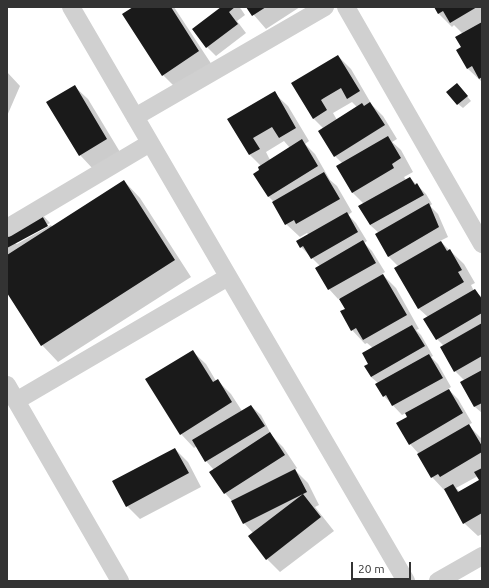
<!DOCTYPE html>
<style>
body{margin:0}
#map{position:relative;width:489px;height:588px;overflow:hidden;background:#fff;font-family:Ubuntu,sans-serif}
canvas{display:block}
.frame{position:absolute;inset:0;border:8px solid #333;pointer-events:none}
.scale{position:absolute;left:351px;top:562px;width:60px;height:18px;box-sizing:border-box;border:2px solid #333;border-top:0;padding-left:5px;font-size:12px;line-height:14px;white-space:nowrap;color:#333;-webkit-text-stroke:3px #fff;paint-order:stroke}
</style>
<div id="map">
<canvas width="489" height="588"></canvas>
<div class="frame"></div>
<div class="scale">20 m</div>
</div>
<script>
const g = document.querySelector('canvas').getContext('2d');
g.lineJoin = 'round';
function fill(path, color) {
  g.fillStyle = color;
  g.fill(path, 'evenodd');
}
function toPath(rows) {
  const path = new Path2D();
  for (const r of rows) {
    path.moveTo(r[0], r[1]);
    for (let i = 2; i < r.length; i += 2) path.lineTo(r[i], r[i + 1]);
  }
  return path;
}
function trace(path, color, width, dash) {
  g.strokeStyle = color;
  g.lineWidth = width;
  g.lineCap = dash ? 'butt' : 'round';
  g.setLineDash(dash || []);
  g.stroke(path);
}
fill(toPath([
 [135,7,174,7,212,65,176,88,163,75],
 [223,7,239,7,241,9,245,15,237,21,246,33,216,56,207,47],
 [247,7,300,7,266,29],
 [435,7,482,7,482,82,468,69,457,50,462,47,463,34,454,25,452,27,438,13],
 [338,56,351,69,372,105,383,116,397,139,392,142,401,150,413,172,404,177,406,180,410,178,426,194,432,204,430,206,438,214,448,237,440,241,464,264,475,283,471,285,474,291,482,297,482,413,475,407,461,383,465,381,455,371,444,346,437,339,428,317,418,308,398,266,388,256,379,233,370,225,364,204,352,192,342,163,335,156,323,128,313,118],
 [352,102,357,107,337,120,333,113],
 [7,72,20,86,7,116],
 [74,86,88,99,120,152,93,169,80,155],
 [461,89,471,101,463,108,458,104],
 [274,93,288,106,309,141,305,144,315,154,330,180,337,186,352,212,348,215,356,223,367,241,364,243,372,251,385,272,382,274,396,288,419,329,416,330,421,335,433,356,431,357,438,364,451,387,448,389,458,399,472,423,468,425,482,439,482,534,478,536,464,523,445,491,432,477,419,454,410,444,408,417,406,413,402,415,384,396,377,384,378,383,371,377,370,364,373,348,367,343,365,344,352,330,341,312,346,309,340,298,338,299,329,289,320,266,301,247,309,235,307,233,300,237,286,224,274,202,269,197,261,166,250,155,229,120],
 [284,141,290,148,270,160,266,152],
 [478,476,480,480,460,492,456,488],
 [124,181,140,198,191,277,58,362,42,345,7,291,7,238,37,209,50,223,15,243,17,244,51,225,52,227],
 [192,351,206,364,216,381,218,381,231,394,242,411,251,406,261,415,272,436,283,447,297,468,295,470,308,483,319,505,315,507,334,531,280,572,267,559,253,533,244,523,232,501,225,493,214,470,206,461,197,446,194,448,181,434],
 [175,449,188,462,201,487,140,519,127,506]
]), '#0003');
fill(toPath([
 [133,7,171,7,199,51,162,76,122,14],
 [221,7,235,7,229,12,238,24,206,48,192,29],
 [246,7,266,7,252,16],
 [434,7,477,7,450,23,443,11,438,14],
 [482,22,482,77,479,79,472,66,467,69,456,50,461,47,455,37],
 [338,55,360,91,347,99,341,88,324,98,321,100,327,110,313,119,291,83],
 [457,83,468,96,457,105,446,92],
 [75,85,107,139,79,156,46,102],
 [275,91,296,128,279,138,272,127,253,138,260,149,249,155,227,119],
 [370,102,385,125,334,157,318,131,362,103,364,106],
 [388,136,401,158,392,164,394,168,352,193,336,166],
 [302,139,318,166,268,197,253,174,259,170,258,167],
 [324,172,340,199,296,224,294,220,285,225,272,202],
 [410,177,415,185,417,183,424,195,370,225,358,206],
 [124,180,175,260,41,346,7,293,7,255],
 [429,203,439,227,388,257,375,234],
 [37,207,48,226,7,248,7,237],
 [347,212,358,232,311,259,303,246,300,248,296,241],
 [363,240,376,263,328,290,315,268],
 [441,241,447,251,450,249,462,270,458,272,464,282,418,309,394,268],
 [383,274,407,315,363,340,356,328,351,331,340,311,345,309,339,299],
 [475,289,482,299,482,313,436,340,423,319],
 [482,323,482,356,454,372,440,347],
 [412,325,425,346,371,377,364,366,368,364,362,353],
 [193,350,213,382,218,379,232,402,180,435,145,379],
 [429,354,443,378,392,406,386,395,383,397,375,384],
 [482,370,482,403,474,407,460,382],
 [449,389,463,413,409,445,396,423,407,417,405,413],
 [251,405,265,426,205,462,192,440],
 [469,424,482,446,482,452,440,477,438,474,431,478,417,454],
 [270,432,285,455,224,494,209,472],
 [175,448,189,473,126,507,112,481],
 [482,468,482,513,463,524,444,489,453,484,458,492,479,480,474,472],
 [295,469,307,492,243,524,231,501],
 [303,494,321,517,266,560,248,536]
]), '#1a1a1a');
trace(toPath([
 [71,7,406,581],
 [346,7,482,244],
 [135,117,325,7],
 [7,228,150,143],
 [7,385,120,581],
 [16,401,228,277],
 [438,581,482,556]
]), '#d0d0d0', 18);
</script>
